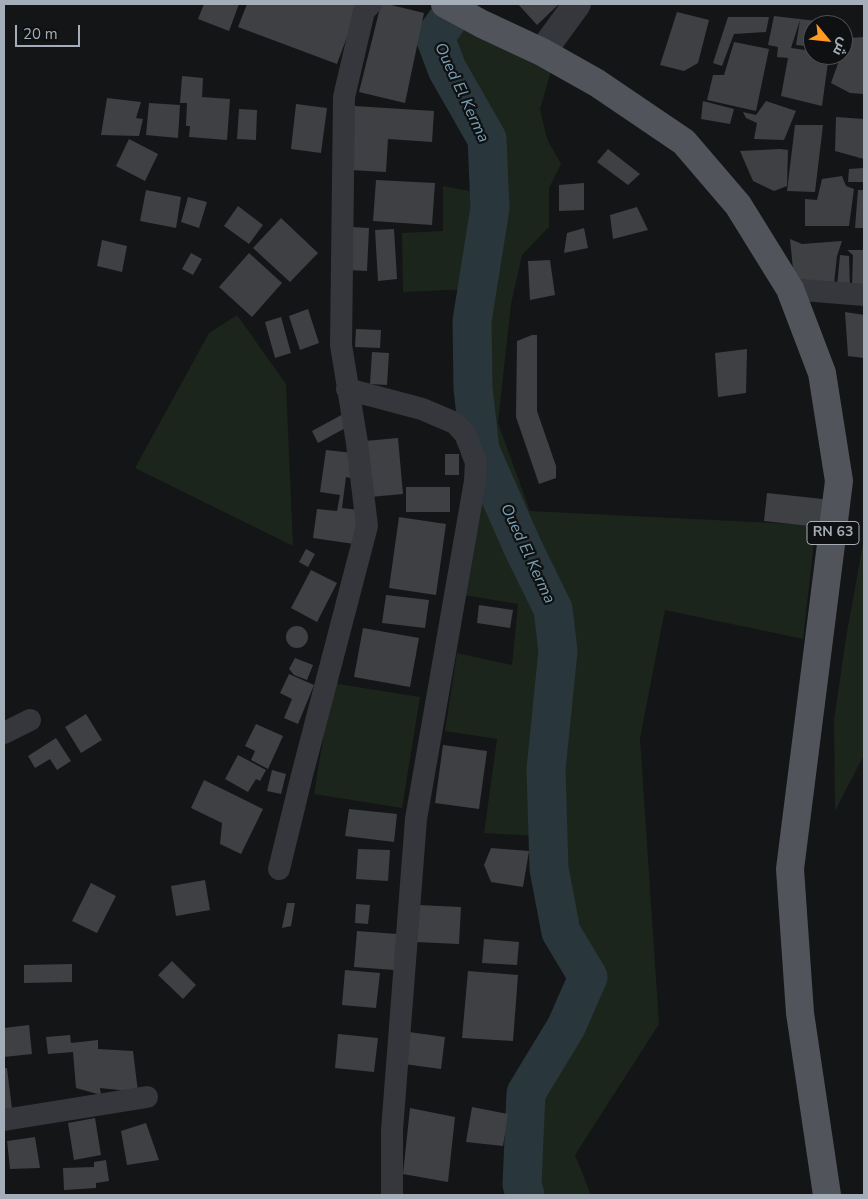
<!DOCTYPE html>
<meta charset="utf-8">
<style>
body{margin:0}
#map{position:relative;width:868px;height:1199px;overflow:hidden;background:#141516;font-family:"Nunito Sans",Cairo,sans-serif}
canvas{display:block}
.frame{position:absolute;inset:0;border:5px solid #a5adb8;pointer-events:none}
.north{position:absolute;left:803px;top:15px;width:50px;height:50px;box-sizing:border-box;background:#0f1011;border:1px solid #4b4f54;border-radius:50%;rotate:118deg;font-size:14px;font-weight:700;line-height:20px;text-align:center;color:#a5adb8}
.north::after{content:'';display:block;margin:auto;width:18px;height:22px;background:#ff9a24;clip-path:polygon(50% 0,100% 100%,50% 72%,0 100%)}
.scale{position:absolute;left:15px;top:25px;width:65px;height:22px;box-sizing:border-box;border:2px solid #a5adb8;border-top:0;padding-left:6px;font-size:15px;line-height:18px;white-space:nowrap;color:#a5adb8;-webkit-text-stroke:4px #0f1011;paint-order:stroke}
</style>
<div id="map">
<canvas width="868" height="1199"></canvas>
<div class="frame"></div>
<div class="north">ش</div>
<div class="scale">20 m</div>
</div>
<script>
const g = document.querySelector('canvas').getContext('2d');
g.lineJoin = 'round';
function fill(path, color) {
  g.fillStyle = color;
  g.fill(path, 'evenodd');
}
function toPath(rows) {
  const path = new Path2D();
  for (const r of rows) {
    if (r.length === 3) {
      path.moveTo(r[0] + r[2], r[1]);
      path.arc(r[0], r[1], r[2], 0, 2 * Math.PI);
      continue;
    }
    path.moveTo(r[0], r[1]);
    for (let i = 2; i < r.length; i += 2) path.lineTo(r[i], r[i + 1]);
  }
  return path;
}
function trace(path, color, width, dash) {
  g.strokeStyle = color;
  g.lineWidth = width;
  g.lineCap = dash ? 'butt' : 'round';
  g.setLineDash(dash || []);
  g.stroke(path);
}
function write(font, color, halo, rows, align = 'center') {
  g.font = font + ' "Nunito Sans",sans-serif';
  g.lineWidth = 4.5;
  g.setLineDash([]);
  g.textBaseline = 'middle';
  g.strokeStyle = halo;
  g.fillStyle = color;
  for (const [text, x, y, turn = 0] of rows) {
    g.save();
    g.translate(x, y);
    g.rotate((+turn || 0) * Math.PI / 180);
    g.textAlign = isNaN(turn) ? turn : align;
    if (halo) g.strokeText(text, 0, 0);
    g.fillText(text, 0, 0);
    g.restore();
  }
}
fill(toPath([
 [452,24,506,48,551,71,540,109,547,139,561,164,549,188,549,227,522,255,511,304,498,423,530,511,816,525,803,639,665,610,640,738,659,1024,575,1155,591,1195,525,1195,522,1184,526,1093,566,1027,587,977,561,932,549,869,546,769,558,651,553,609,523,548,480,450,483,315,499,200,490,113,459,72,447,39],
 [443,186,480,193,480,214,471,289,403,292,402,233,443,231],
 [237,315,286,384,293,546,135,468,209,333],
 [481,473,543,608,551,650,540,769,539,836,484,833,497,739,445,731,457,653,512,665,518,604,464,595],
 [864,538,864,755,835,811,834,720,846,638],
 [332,683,420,697,402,808,314,794]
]), '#1c251c');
trace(toPath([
 [459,4,435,37,447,69,487,139,490,208,472,321,473,388,480,450,523,548,553,609,558,651,546,769,549,869,561,932,588,977,566,1027,526,1093,522,1184,525,1195]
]), '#29363b', 39);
fill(toPath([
 [204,4,239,4,229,31,198,19],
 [247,4,359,4,337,64,238,27],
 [381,4,387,4,424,13,405,103,359,92],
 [518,4,559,4,537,25],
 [677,12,709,20,698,63,684,71,660,65],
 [774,16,825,22,824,25,813,25,813,47,796,45,800,20,791,48,813,51,813,55,829,55,822,106,781,96,788,58,777,57,778,47,768,45],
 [728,17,769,17,766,32,734,34,722,66,713,63],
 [864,37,864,94,850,93,831,83,841,55,843,55,848,38],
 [734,42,769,49,756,111,707,100,713,75,724,75],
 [182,76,203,78,202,97,230,99,227,140,189,137,190,126,186,126,187,103,180,103],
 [107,98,141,102,136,118,143,119,139,136,101,135],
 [703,101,734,109,730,124,701,119],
 [766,101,796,111,784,140,754,139,757,123,746,118,743,112,756,115],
 [149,103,180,105,178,138,146,135],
 [296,104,327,108,321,153,291,149],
 [354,106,434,111,432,142,388,139,386,172,350,170],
 [239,109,257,110,256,140,237,139],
 [836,117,864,119,864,159,835,151],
 [795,125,823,125,815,192,787,191],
 [129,139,158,154,145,181,116,166],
 [608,149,640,174,628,185,597,162],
 [780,149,788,150,787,186,774,191,753,181,740,151],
 [864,168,864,182,848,182,849,169],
 [842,176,846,186,854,189,849,226,805,226,805,199,817,200,822,179],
 [376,180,435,183,432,225,373,221],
 [584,183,584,210,559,211,559,185],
 [146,190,181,197,176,228,140,221],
 [858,190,864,190,864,228,855,228],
 [188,197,207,202,199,228,181,222],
 [238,206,263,225,249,244,224,226],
 [637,207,648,230,613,239,610,215],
 [281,218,318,253,290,282,253,248],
 [351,227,369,228,367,271,349,270],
 [584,228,588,248,564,253,567,233],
 [394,229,397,279,378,281,375,230],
 [790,239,802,244,842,241,837,256,834,284,794,279],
 [102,240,127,246,122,272,97,266],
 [847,250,864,250,864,289,852,286,853,255],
 [191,253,202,259,193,275,182,269],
 [249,253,282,283,252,317,219,287],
 [840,255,849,256,850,289,837,286],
 [550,260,555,295,530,300,528,261],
 [308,309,319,343,300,350,289,316],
 [845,312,864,315,864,358,848,356],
 [281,317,291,353,275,358,265,322],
 [356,329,381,330,380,348,355,347],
 [532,335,537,335,537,411,556,466,556,478,539,484,516,417,517,341],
 [747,349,746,393,718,397,715,353],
 [372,352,389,353,387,385,370,384],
 [345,413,351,425,318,443,312,431],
 [398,438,403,494,370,497,365,441],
 [326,450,353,453,350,478,346,477,342,508,359,510,354,544,313,538,317,509,337,511,340,495,320,492],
 [445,454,459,454,459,475,445,475],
 [406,487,450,487,450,512,406,512],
 [767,493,832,500,829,528,764,521],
 [399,517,446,524,436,595,389,588],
 [306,549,315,554,308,567,299,562],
 [311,570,337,583,317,622,291,608],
 [386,595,429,600,425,628,382,623],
 [479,605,513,610,510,628,477,623],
 [297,637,11],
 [363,628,419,638,410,687,354,677],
 [295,658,313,665,307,680,294,675,289,669],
 [289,674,314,685,298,724,284,718,292,699,280,693],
 [86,714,102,740,81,753,65,727],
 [256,724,283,736,268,769,251,760,255,751,245,746],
 [56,738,71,761,57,770,50,759,35,768,28,756],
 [443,745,487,751,479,809,435,803],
 [238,755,266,770,260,781,256,779,248,792,225,779],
 [272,770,286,774,281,794,267,791],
 [204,780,263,809,241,854,220,844,222,823,191,808],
 [349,809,397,814,394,842,345,836],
 [491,848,529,851,523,887,491,882,484,865],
 [358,849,390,850,388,881,356,879],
 [205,880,210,910,176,916,171,886],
 [91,883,116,896,97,933,72,921],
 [287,903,295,903,291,926,282,928],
 [356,904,370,905,368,924,355,923],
 [418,905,461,907,459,944,416,942],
 [357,931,397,934,394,970,354,967],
 [484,939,519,942,517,965,482,963],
 [172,961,196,985,183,999,158,975],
 [72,964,72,982,24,983,24,965],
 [345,970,380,973,376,1008,342,1005],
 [468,971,518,975,513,1041,462,1038],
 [29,1025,32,1054,4,1057,4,1028],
 [409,1032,445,1037,441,1069,404,1064],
 [338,1034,378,1038,374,1072,335,1068],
 [70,1035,71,1043,98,1040,98,1049,133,1051,138,1092,100,1088,101,1095,76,1088,73,1052,48,1054,46,1037],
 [4,1068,7,1068,12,1109,4,1110],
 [472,1107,508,1114,503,1146,466,1142],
 [410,1108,455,1117,448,1182,403,1174],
 [95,1118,101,1155,74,1160,68,1123],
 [146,1123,159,1160,127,1165,121,1131],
 [35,1137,40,1168,10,1169,7,1141],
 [106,1160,109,1181,96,1183,96,1188,64,1190,63,1168,94,1167,94,1162]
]), '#3e4044');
trace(toPath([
 [790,289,864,295],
 [347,389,422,409,455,423,465,434,476,461,475,481,416,819,392,1130,392,1195],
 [4,733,30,720],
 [279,869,302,775,367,526,357,443,341,345,344,97,364,11,371,4],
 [4,1120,147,1097]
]), '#35373c', 22);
trace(toPath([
 [542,52,577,4]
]), '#35373c', 28);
trace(toPath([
 [445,4,482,24,542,52,597,83,684,142,738,205,790,289,822,373,839,481,790,869,800,1013,827,1195]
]), '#51545b', 28);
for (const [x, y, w] of [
 [833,533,52]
]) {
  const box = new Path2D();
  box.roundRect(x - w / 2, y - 11.5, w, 23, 4);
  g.fillStyle = '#0f1011';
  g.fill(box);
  trace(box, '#a5adb8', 1);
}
write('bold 14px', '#a5adb8', null, [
 ["RN 63",833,533]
]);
write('italic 16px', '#79a1b6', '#0f1011', [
 ["Oued El Kerma",461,93,65],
 ["Oued El Kerma",527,554,65]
]);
</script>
